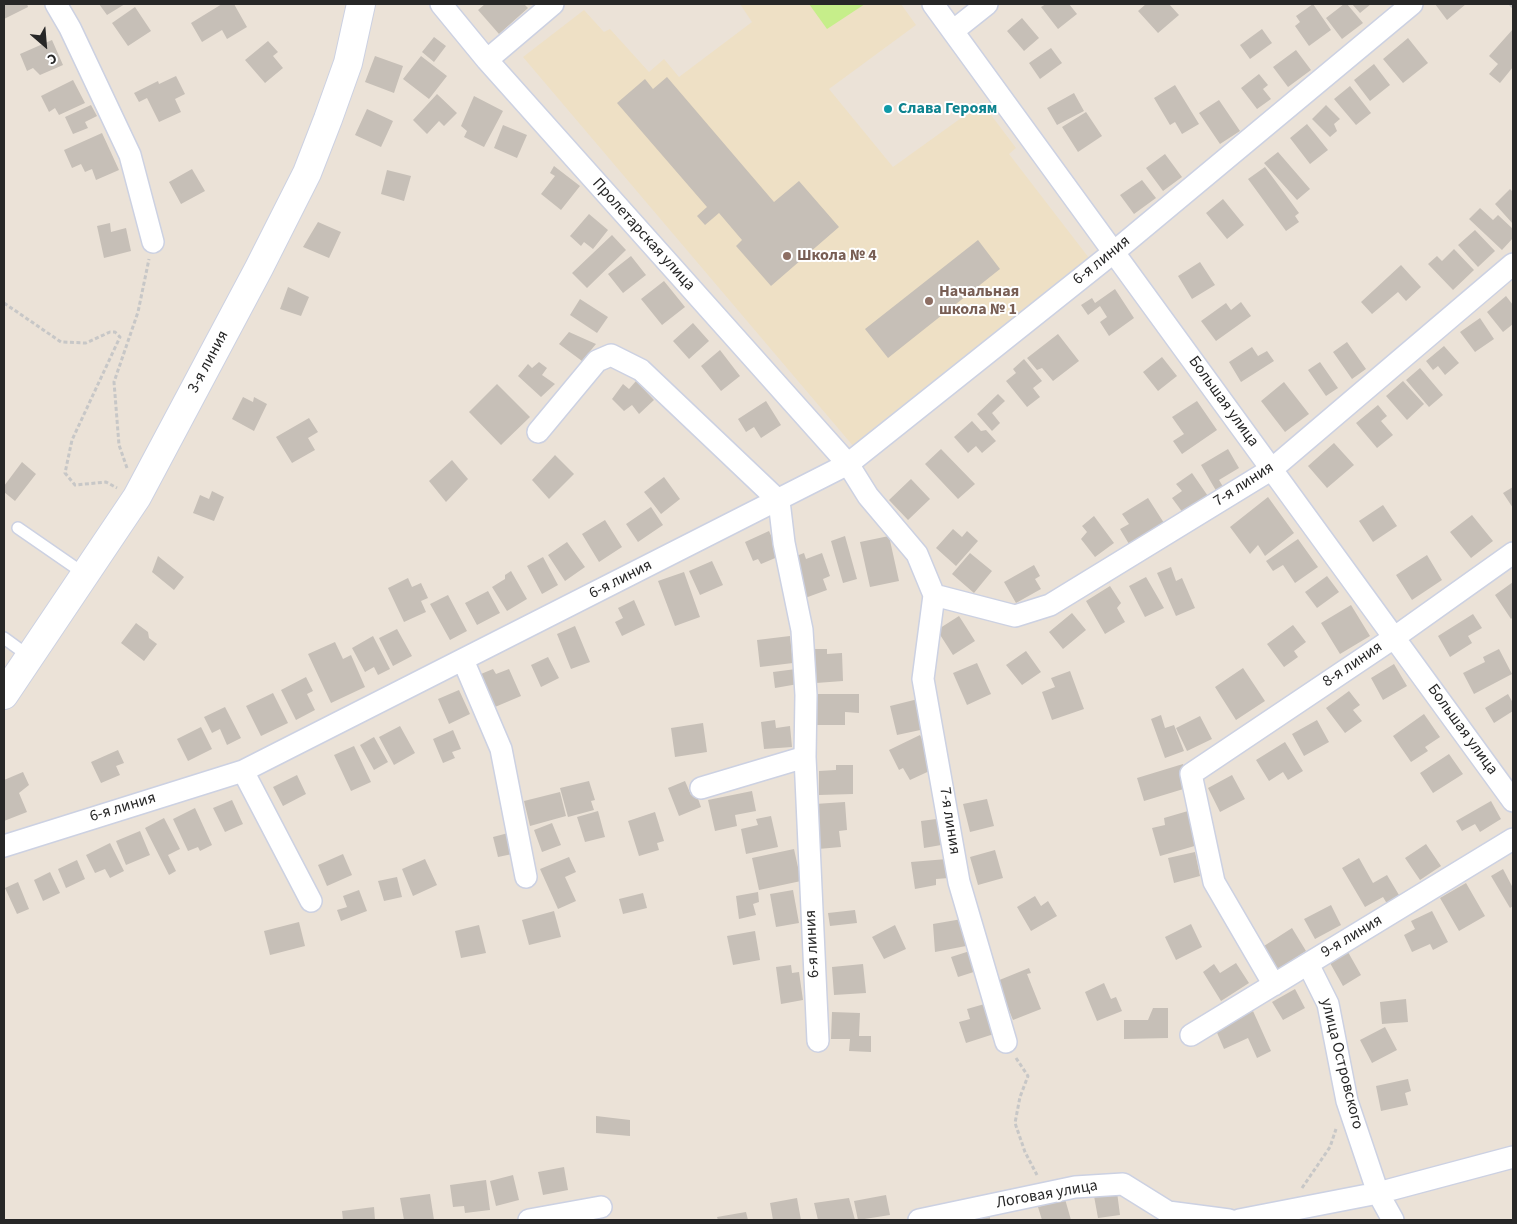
<!DOCTYPE html>
<meta charset="utf-8">
<style>
body{margin:0}
#map{position:relative;width:1517px;height:1224px;overflow:hidden;background:#ebe2d7;font-family:"Source Sans 3",sans-serif}
canvas{display:block}
.frame{position:absolute;inset:0;border:5px solid #272727;pointer-events:none}
.north{position:absolute;left:20px;top:20px;width:50px;height:50px;-webkit-text-stroke:4px #fff;paint-order:stroke;rotate:153deg;font-size:14px;font-weight:700;line-height:20px;text-align:center;color:#272727}
.north::after{content:'';display:block;margin:auto;width:18px;height:22px;background:#272727;clip-path:polygon(50% 0,100% 100%,50% 72%,0 100%)}
</style>
<div id="map">
<canvas width="1517" height="1224"></canvas>
<div class="frame"></div>
<div class="north">С</div>
</div>
<script>
const g = document.querySelector('canvas').getContext('2d');
g.lineJoin = 'round';
function fill(path, color) {
  g.fillStyle = color;
  g.fill(path, 'evenodd');
}
function toPath(rows) {
  const path = new Path2D();
  for (const r of rows) {
    path.moveTo(r[0], r[1]);
    for (let i = 2; i < r.length; i += 2) path.lineTo(r[i], r[i + 1]);
  }
  return path;
}
function trace(path, color, width, dash) {
  g.strokeStyle = color;
  g.lineWidth = width;
  g.lineCap = dash ? 'butt' : 'round';
  g.setLineDash(dash || []);
  g.stroke(path);
}
function write(font, color, halo, rows, align = 'center') {
  g.font = font + ' "Source Sans 3",sans-serif';
  g.lineWidth = 4;
  g.setLineDash([]);
  g.textBaseline = 'middle';
  g.strokeStyle = halo;
  g.fillStyle = color;
  for (const [text, x, y, turn = 0] of rows) {
    g.save();
    g.translate(x, y);
    g.rotate((+turn || 0) * Math.PI / 180);
    g.textAlign = isNaN(turn) ? turn : align;
    if (halo) g.strokeText(text, 0, 0);
    g.fillText(text, 0, 0);
    g.restore();
  }
}
fill(toPath([
 [740,4,901,4,916,25,829,89,893,167,982,103,1016,148,1009,154,1089,258,854,447,523,57,584,10,604,32,610,29,649,72,664,59,679,77,752,22]
]), '#eee0c5');
fill(toPath([
 [809,4,865,4,827,29]
]), '#c6ee8a');
fill(toPath([
 [4,4,27,4,28,7,4,19],
 [99,4,125,4,107,15],
 [222,4,234,4,247,27,227,39,222,30,202,42,191,23],
 [485,4,524,4,528,8,499,34,478,10],
 [1046,4,1069,4,1077,14,1058,29,1041,7],
 [1146,4,1169,4,1179,15,1158,33,1138,11],
 [1313,4,1331,30,1309,46,1295,26,1300,22,1296,16],
 [1344,4,1347,4,1363,23,1342,39,1326,18],
 [1352,4,1371,4,1360,13],
 [1435,4,1466,4,1447,20],
 [135,7,151,31,128,46,112,23],
 [1022,18,1039,38,1024,51,1007,31],
 [1262,29,1272,43,1250,59,1240,45],
 [1513,29,1513,67,1500,83,1489,74,1498,64,1489,56],
 [434,37,446,46,434,62,422,52],
 [1408,38,1428,63,1403,83,1383,59],
 [52,40,63,65,40,75,33,68,27,71,20,54],
 [268,41,278,52,273,56,283,68,265,83,245,60],
 [1051,48,1062,63,1040,79,1029,63],
 [1296,50,1311,70,1288,87,1273,67],
 [375,56,403,66,394,93,365,82],
 [421,56,447,76,429,99,403,79],
 [1374,64,1390,85,1370,101,1354,80],
 [1259,74,1268,85,1263,89,1271,99,1257,109,1241,88],
 [176,76,185,94,175,99,181,112,159,122,147,98,139,102,134,93,158,81,159,84],
 [667,77,774,202,799,181,839,227,771,286,736,246,742,240,719,213,705,225,697,216,707,207,617,103,645,79,653,89],
 [73,80,85,103,59,115,55,108,49,112,41,96],
 [1175,85,1199,124,1182,134,1175,122,1170,125,1154,98],
 [1350,86,1371,113,1356,125,1334,99],
 [1074,93,1084,111,1057,125,1047,108],
 [437,94,457,113,444,126,439,121,427,134,413,120],
 [474,96,503,111,484,147,464,137,467,131,461,126],
 [1219,100,1240,131,1220,144,1199,113],
 [91,105,97,116,85,122,88,128,73,134,65,117],
 [1326,105,1340,119,1334,124,1337,131,1330,137,1312,119],
 [367,109,393,121,381,147,355,135],
 [1086,112,1102,136,1078,152,1062,127],
 [1307,124,1328,150,1310,164,1290,138],
 [503,125,527,135,517,158,494,148],
 [102,133,119,170,96,180,92,169,85,172,81,164,72,168,64,150],
 [1278,152,1310,189,1297,200,1264,163],
 [1165,154,1182,177,1163,191,1146,168],
 [554,166,580,186,561,210,541,194,555,176,550,173],
 [1265,167,1299,213,1295,216,1299,222,1286,231,1248,179],
 [192,169,205,191,181,204,169,182],
 [387,170,411,176,404,201,381,194],
 [1142,180,1156,198,1134,214,1120,195],
 [1510,189,1513,192,1513,224,1495,204],
 [1223,199,1244,225,1227,239,1206,213],
 [1480,208,1493,220,1498,215,1513,229,1513,238,1502,250,1469,219],
 [589,214,608,230,593,249,584,242,581,246,570,236],
 [318,222,341,232,329,258,303,247],
 [110,223,111,232,126,228,131,251,104,258,97,226],
 [1475,230,1495,251,1478,267,1458,245],
 [612,235,626,250,587,288,572,273],
 [978,240,1000,269,888,358,865,329],
 [1454,249,1474,270,1453,290,1428,264,1437,256,1442,261],
 [631,256,646,275,623,293,608,274],
 [1200,262,1215,285,1192,299,1178,276],
 [1401,265,1421,287,1406,301,1398,292,1372,314,1361,302],
 [664,281,685,307,662,325,641,299],
 [288,287,309,297,301,316,280,309],
 [1115,289,1134,318,1109,336,1100,322,1107,317,1100,306,1088,315,1081,305,1092,298,1095,303],
 [1506,296,1513,305,1513,324,1503,332,1487,312],
 [580,299,608,317,597,333,570,315],
 [1241,302,1251,316,1216,341,1201,321,1226,303,1231,310],
 [1480,318,1494,339,1475,352,1460,332],
 [693,323,709,341,689,359,673,341],
 [569,332,596,344,582,361,559,344],
 [1058,334,1079,361,1053,381,1042,368,1037,370,1027,358],
 [1347,342,1366,369,1352,379,1333,352],
 [1444,346,1459,363,1445,375,1438,366,1433,370,1426,361],
 [1252,347,1258,356,1267,351,1274,361,1241,382,1229,362],
 [720,350,740,376,721,391,701,366],
 [1162,357,1177,376,1158,391,1143,372],
 [1024,359,1042,381,1033,388,1040,397,1027,407,1006,381,1016,373,1013,369],
 [539,362,547,368,542,375,555,384,541,397,518,376,528,364,532,368],
 [1320,362,1338,388,1326,396,1308,370],
 [1420,368,1443,395,1429,407,1406,380],
 [636,381,654,400,639,414,632,405,624,411,612,399,623,384,629,389],
 [1403,381,1424,404,1407,420,1386,396],
 [1284,382,1309,414,1285,432,1261,401],
 [497,384,530,417,501,445,469,412],
 [998,394,1005,401,992,413,1000,423,992,431,977,414],
 [243,397,253,402,254,397,267,404,254,431,232,419],
 [766,401,781,425,761,438,754,427,746,432,738,419],
 [1197,401,1217,430,1182,454,1173,441,1184,434,1172,417],
 [1378,405,1387,416,1381,421,1393,435,1377,448,1356,423],
 [309,418,318,432,308,438,315,450,292,463,276,437],
 [972,421,981,431,986,430,996,441,982,453,976,446,968,453,954,437],
 [1334,443,1354,465,1327,488,1308,466],
 [941,449,975,484,958,499,925,464],
 [1228,449,1239,468,1219,480,1225,490,1218,494,1201,465],
 [555,455,574,474,549,499,532,480],
 [452,460,468,479,446,502,429,481],
 [22,462,36,474,15,501,4,492,4,486],
 [1192,473,1210,499,1186,517,1172,498,1182,491,1176,484],
 [664,477,680,499,661,514,644,492],
 [911,479,930,499,908,520,889,500],
 [1513,487,1513,508,1503,493],
 [212,491,224,497,214,521,193,513,200,495,209,499],
 [1268,497,1294,533,1265,556,1258,545,1250,554,1230,527],
 [1148,498,1164,523,1129,544,1120,529,1129,524,1122,514],
 [1383,505,1397,526,1373,542,1359,521],
 [651,507,663,525,638,542,626,524],
 [1472,515,1493,541,1471,558,1450,532],
 [1094,516,1114,543,1095,557,1081,539,1087,532,1082,526],
 [605,520,622,547,599,562,582,534],
 [953,529,962,537,967,531,978,541,956,566,936,548],
 [769,531,780,556,761,564,758,559,753,561,745,542],
 [845,536,857,579,843,583,831,541],
 [889,536,899,581,870,587,860,542],
 [1298,539,1318,567,1295,583,1283,565,1273,571,1266,561],
 [567,542,585,567,565,581,548,555],
 [804,553,806,559,822,553,830,576,823,579,827,590,805,598,791,558],
 [970,553,992,571,974,593,952,574],
 [1427,555,1442,580,1412,600,1396,575],
 [158,556,184,577,174,590,152,572],
 [543,557,558,585,542,594,527,566],
 [712,561,723,585,700,595,689,571],
 [1034,565,1040,576,1035,579,1041,589,1016,603,1004,582],
 [1171,567,1176,581,1182,578,1195,608,1176,616,1157,573],
 [511,571,527,599,507,611,492,587,505,579,505,575],
 [684,572,700,617,675,626,658,581],
 [1327,576,1339,592,1317,608,1305,592],
 [1146,577,1164,608,1145,617,1129,586],
 [408,578,412,587,421,583,428,598,421,601,426,612,404,622,388,588],
 [1513,582,1513,617,1511,619,1495,595],
 [1110,586,1121,603,1117,608,1125,622,1105,634,1086,601],
 [488,591,500,613,477,625,465,603],
 [448,595,467,631,450,640,430,604],
 [634,600,645,625,622,636,615,622,623,618,618,608],
 [1351,605,1370,636,1340,654,1321,623],
 [1072,613,1086,630,1063,649,1049,632],
 [1473,614,1482,628,1468,636,1472,643,1450,657,1438,636],
 [959,616,975,641,953,655,937,630],
 [136,623,148,632,149,638,157,644,144,661,121,643],
 [1293,625,1306,642,1294,651,1298,657,1284,667,1267,644],
 [575,626,590,662,571,669,557,634],
 [397,629,412,656,393,666,379,638],
 [373,636,390,669,378,675,374,667,365,672,352,648],
 [790,636,793,663,760,667,757,640],
 [335,642,343,659,351,655,365,687,331,703,308,654],
 [814,649,827,649,827,654,842,653,843,681,816,683],
 [1499,649,1512,674,1474,694,1463,673,1485,662,1483,657],
 [1026,651,1041,672,1022,685,1006,665],
 [548,657,559,678,541,687,531,665],
 [977,663,991,694,967,705,953,673],
 [1394,664,1407,686,1383,700,1371,678],
 [1243,668,1265,701,1236,720,1215,687],
 [493,669,496,674,509,669,521,696,495,707,481,674],
 [796,669,798,684,775,688,773,672],
 [1070,671,1084,709,1052,720,1042,692,1055,687,1051,678],
 [306,677,313,691,307,694,315,710,296,720,281,690],
 [459,690,470,714,449,724,438,699],
 [1349,691,1360,705,1353,710,1362,721,1345,733,1326,708],
 [273,693,288,723,261,736,246,706],
 [815,694,859,694,859,713,845,712,845,725,815,725],
 [1508,694,1513,703,1513,711,1494,723,1485,708],
 [918,699,925,729,897,735,890,706],
 [225,707,241,738,227,745,220,729,212,733,204,717],
 [1424,714,1440,737,1425,747,1428,751,1411,762,1393,736],
 [1161,715,1165,728,1174,725,1184,751,1165,758,1151,719],
 [1200,716,1212,739,1187,751,1176,728],
 [775,720,776,728,790,726,792,747,764,749,761,722],
 [1317,720,1329,742,1304,756,1292,734],
 [703,723,707,752,675,757,671,728],
 [400,726,415,753,394,765,379,737],
 [201,727,212,749,188,761,177,739],
 [453,730,461,749,452,752,455,758,443,763,433,739],
 [920,735,936,768,910,780,903,768,899,770,889,750],
 [374,737,388,762,374,770,360,745],
 [1285,742,1303,771,1288,780,1283,772,1269,781,1256,760],
 [354,746,371,782,351,791,334,755],
 [118,750,124,763,116,766,120,775,101,783,91,762],
 [1449,754,1463,774,1433,793,1420,773],
 [1183,764,1190,787,1144,801,1137,778],
 [836,765,853,765,853,794,819,795,819,771,836,770],
 [23,772,29,785,19,793,27,812,4,821,4,780],
 [297,775,306,794,283,806,273,787],
 [1232,775,1245,799,1220,812,1208,788],
 [589,781,595,800,591,801,594,810,568,817,560,788],
 [685,781,691,795,696,793,701,807,679,816,668,788],
 [752,791,756,811,735,815,737,826,715,831,708,800],
 [560,792,566,816,530,826,524,801],
 [987,799,994,826,970,832,963,804],
 [232,800,243,824,225,832,213,808],
 [1491,801,1501,819,1480,832,1475,824,1462,831,1456,821],
 [845,802,847,830,839,831,841,847,818,849,815,804],
 [195,808,212,845,200,851,198,847,188,851,173,819],
 [598,811,605,837,585,842,577,817],
 [1188,811,1198,845,1160,856,1152,828,1165,825,1164,818],
 [655,812,664,841,657,843,659,850,639,856,628,821],
 [771,816,778,847,746,854,741,829,758,825,756,819],
 [164,818,180,849,168,855,176,871,169,875,145,828],
 [944,818,947,844,924,848,921,821],
 [552,823,561,845,542,852,534,830],
 [140,831,150,855,126,865,116,841],
 [512,832,517,853,498,857,493,837],
 [110,843,124,871,110,878,105,869,95,873,86,855],
 [1426,844,1441,866,1420,880,1405,858],
 [794,849,801,881,759,890,752,858],
 [995,850,1003,878,978,885,970,857],
 [1195,852,1200,876,1174,883,1168,858],
 [343,854,352,875,327,886,318,865],
 [569,857,576,872,565,877,576,901,558,909,540,869],
 [1359,858,1373,883,1387,875,1402,900,1389,907,1383,897,1365,907,1342,868],
 [425,859,437,885,413,896,402,869],
 [947,859,949,878,936,879,936,885,915,889,911,862],
 [77,860,85,879,66,888,58,869],
 [1503,869,1513,888,1513,906,1510,908,1491,876],
 [50,872,60,893,43,901,34,880],
 [397,877,402,897,384,901,378,881],
 [18,882,29,909,17,914,5,888],
 [1466,883,1485,916,1459,931,1440,898],
 [359,890,367,911,341,921,337,910,347,907,343,896],
 [793,890,799,923,776,927,770,894],
 [758,892,759,902,753,904,756,915,739,919,736,896],
 [643,893,647,908,623,914,619,899],
 [1035,896,1041,906,1048,901,1057,916,1031,931,1017,907],
 [1331,905,1341,925,1315,939,1304,919],
 [855,910,857,923,830,926,828,913],
 [554,911,561,937,529,945,522,920],
 [1432,911,1448,942,1433,950,1430,944,1412,952,1404,935,1415,929,1411,921],
 [962,919,966,946,935,952,933,924],
 [299,922,305,946,270,955,264,931],
 [1191,924,1202,947,1176,960,1165,937],
 [479,925,486,953,461,958,455,931],
 [895,925,906,949,884,959,872,937],
 [1292,928,1306,951,1278,969,1264,946],
 [755,931,760,960,733,965,727,936],
 [973,950,980,970,958,977,951,957],
 [1348,952,1361,975,1343,986,1330,963],
 [1236,963,1249,983,1221,1001,1203,972,1214,964,1220,973],
 [863,964,866,993,834,995,832,967],
 [791,965,792,973,799,972,803,1000,781,1004,776,967],
 [1029,968,1031,973,1027,974,1041,1009,1013,1020,997,981],
 [1104,983,1111,999,1116,997,1122,1011,1097,1021,1085,992],
 [1295,989,1305,1008,1283,1020,1272,1002],
 [1406,999,1408,1022,1382,1024,1380,1002],
 [988,1003,997,1033,966,1043,959,1022,970,1019,967,1009],
 [1153,1008,1168,1008,1168,1038,1124,1039,1124,1020,1148,1020],
 [1253,1011,1271,1051,1257,1058,1248,1038,1224,1049,1215,1028],
 [832,1012,860,1013,859,1036,871,1036,871,1052,849,1051,850,1039,831,1039],
 [1385,1027,1397,1050,1372,1063,1360,1040],
 [1408,1079,1411,1091,1405,1093,1408,1105,1381,1111,1376,1086],
 [596,1116,630,1120,630,1136,596,1133],
 [564,1167,568,1190,543,1195,538,1172],
 [513,1175,519,1200,496,1206,490,1181],
 [486,1180,490,1210,465,1213,464,1206,453,1207,450,1185],
 [1117,1192,1120,1215,1098,1218,1094,1196],
 [430,1194,434,1220,404,1220,400,1198],
 [886,1195,890,1215,858,1220,854,1201],
 [797,1198,801,1220,773,1220,770,1203],
 [849,1198,855,1220,818,1220,814,1203],
 [1065,1199,1071,1220,1042,1220,1038,1207],
 [374,1207,375,1220,343,1220,342,1211],
 [746,1212,748,1220,718,1220,717,1217],
 [990,1217,990,1220,974,1220,974,1219]
]), '#c6bfb7');
const service = toPath([
 [18,528,86,575],
 [4,638,30,657]
]);
const minor = toPath([
 [56,4,70,28,130,155,153,242],
 [441,4,487,60,848,464,868,496,917,554,934,595,923,679,959,882,1006,1042],
 [933,4,1513,801],
 [953,31,987,4],
 [487,60,553,4],
 [538,432,597,361,611,355,641,370,779,501,784,543,802,630,806,695,805,757,818,1041],
 [934,595,1015,616,1050,605,1272,469,1513,264],
 [463,660,501,749,526,877],
 [243,771,311,901],
 [701,788,805,757],
 [4,846,243,771,848,464,1114,252,1412,4],
 [1308,964,1328,1004,1347,1101,1378,1193,1393,1220],
 [1274,985,1214,882,1191,774,1395,637,1513,553],
 [1191,1035,1513,839],
 [529,1220,601,1207],
 [919,1220,1075,1187,1123,1184,1168,1212,1229,1220],
 [1239,1220,1378,1193,1513,1157]
]);
const secondary = toPath([
 [4,695,137,497,259,268,307,173,328,119,348,63,361,4]
]);
trace(service, '#ccd1e2', 14);
trace(minor, '#ccd1e2', 24);
trace(secondary, '#ccd1e2', 30);
trace(toPath([
 [1510,4,1513,7],
 [4,303,61,342,86,343,110,332,115,332,120,337,72,440,65,473,75,485,106,482,117,488],
 [127,468,119,445,114,382,138,312,149,259],
 [1016,1058,1028,1076,1020,1097,1015,1123,1025,1152,1037,1175],
 [1302,1188,1330,1147,1336,1129]
]), '#c7c7c7', 3, [4, 2.5]);
trace(service, '#fff', 11);
trace(minor, '#fff', 21);
trace(secondary, '#fff', 28);
for (const [x, y, r, color] of [
 [888,109,5,"#0f9aa8"],
 [787,256,5,"#8d6e63"],
 [929,301,5,"#8d6e63"]
]) {
  const dot = new Path2D();
  dot.arc(x, y, r, 0, 2 * Math.PI);
  g.fillStyle = color;
  g.fill(dot);
  trace(dot, '#fff', 2);
}
write('bold 16px', '#0d838f', '#fff', [
 ["Слава Героям",898,109]
], 'left');
write('16px', '#272727', '#fff', [
 ["Пролетарская улица",643,235,48],
 ["6-я линия",1102,261,-39],
 ["3-я линия",209,362,-62],
 ["Большая улица",1223,402,54],
 ["7-я линия",1244,485,-33],
 ["6-я линия",621,580,-27],
 ["8-я линия",1353,665,-34],
 ["Большая улица",1462,730,54],
 ["6-я линия",123,808,-17],
 ["7-я линия",949,821,81],
 ["9-я линия",1352,937,-31],
 ["6-я линия",813,944,-93],
 ["улица Островского",1341,1064,76],
 ["Логовая улица",1047,1195,-10]
]);
write('bold 16px', '#785e54', '#fff', [
 ["Школа № 4",797,256],
 ["Начальная",939,292],
 ["школа № 1",939,310]
], 'left');
</script>
